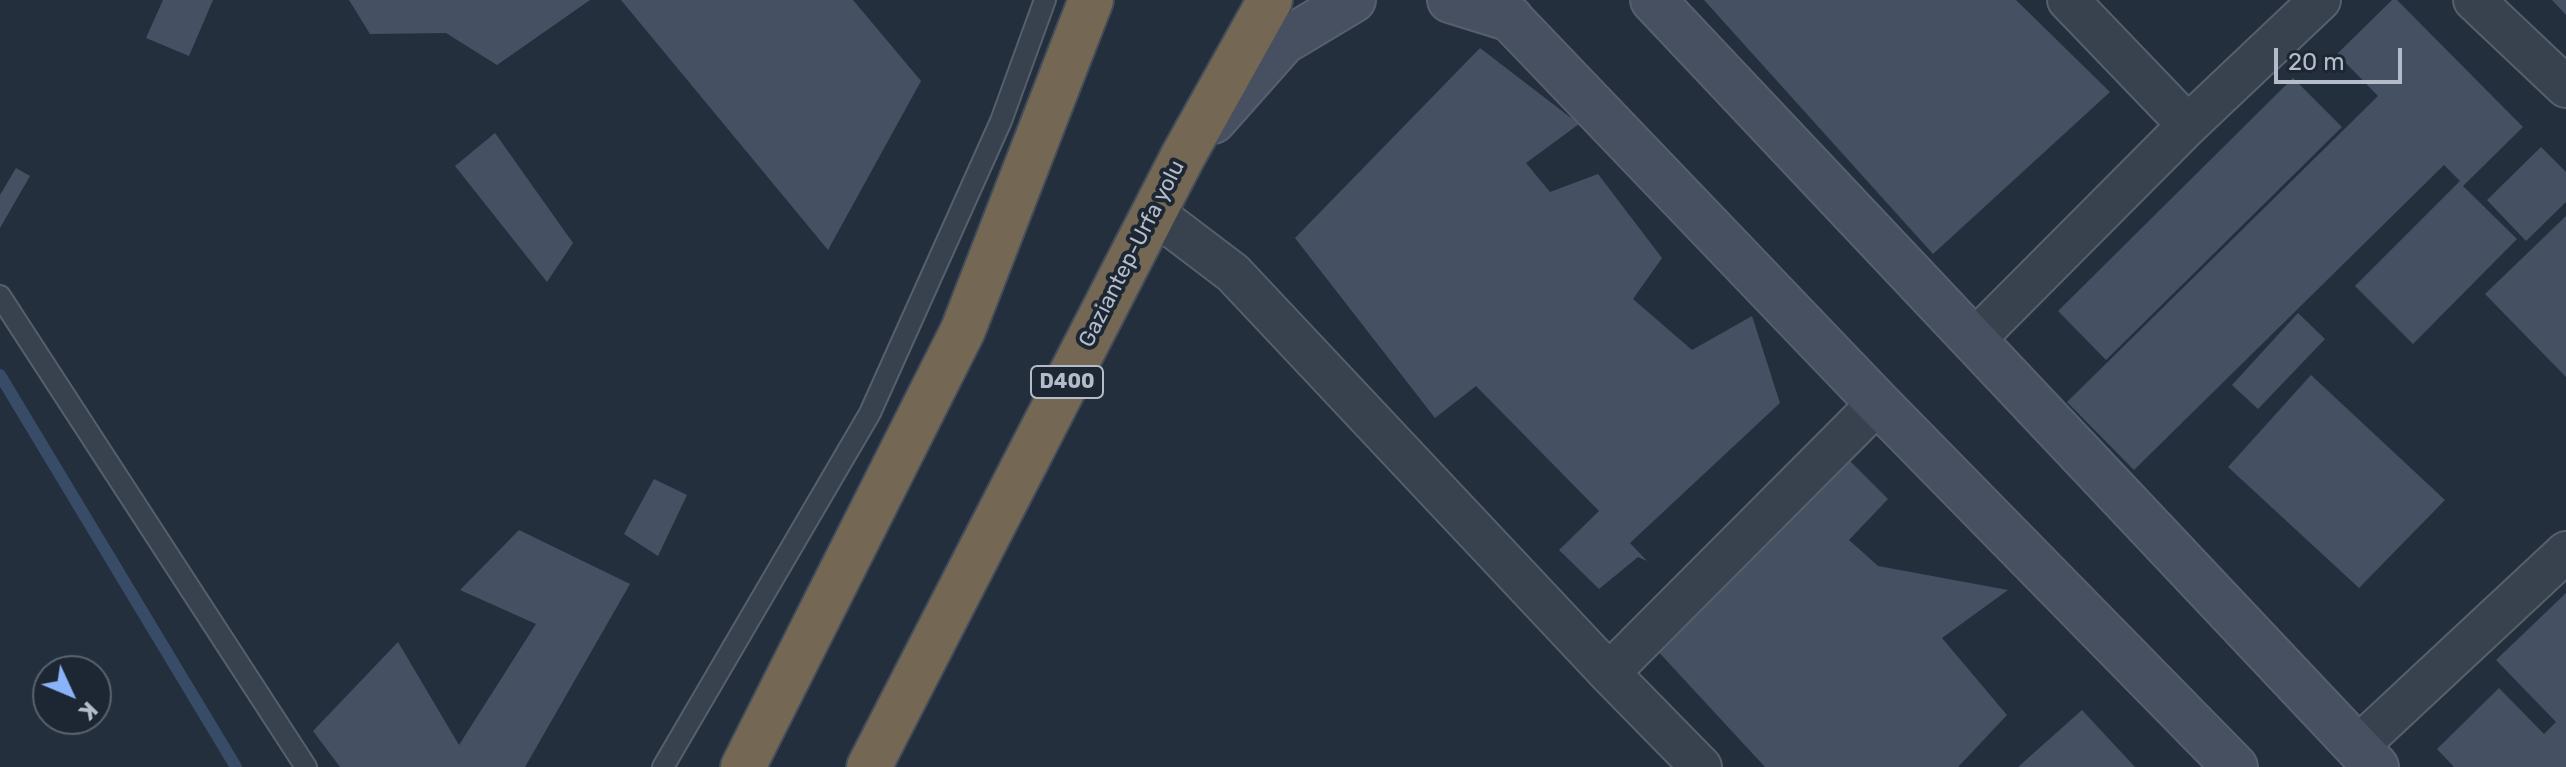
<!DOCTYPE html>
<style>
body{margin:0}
#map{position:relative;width:2566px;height:767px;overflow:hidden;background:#242f3e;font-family:Rubik,sans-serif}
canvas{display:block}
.north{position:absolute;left:32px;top:655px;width:80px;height:80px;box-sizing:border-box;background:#1d2633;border:2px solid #59626f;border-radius:50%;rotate:134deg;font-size:22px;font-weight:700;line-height:32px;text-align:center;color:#b4bcc9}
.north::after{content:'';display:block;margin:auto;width:28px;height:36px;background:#8ab4f8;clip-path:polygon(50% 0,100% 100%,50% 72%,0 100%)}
.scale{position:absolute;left:2274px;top:48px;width:128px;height:36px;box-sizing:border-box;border:4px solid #b4bcc9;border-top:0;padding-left:10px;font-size:24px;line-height:28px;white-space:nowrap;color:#b4bcc9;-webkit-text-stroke:6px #1d2633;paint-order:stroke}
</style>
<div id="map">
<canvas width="2566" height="767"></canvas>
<div class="north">K</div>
<div class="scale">20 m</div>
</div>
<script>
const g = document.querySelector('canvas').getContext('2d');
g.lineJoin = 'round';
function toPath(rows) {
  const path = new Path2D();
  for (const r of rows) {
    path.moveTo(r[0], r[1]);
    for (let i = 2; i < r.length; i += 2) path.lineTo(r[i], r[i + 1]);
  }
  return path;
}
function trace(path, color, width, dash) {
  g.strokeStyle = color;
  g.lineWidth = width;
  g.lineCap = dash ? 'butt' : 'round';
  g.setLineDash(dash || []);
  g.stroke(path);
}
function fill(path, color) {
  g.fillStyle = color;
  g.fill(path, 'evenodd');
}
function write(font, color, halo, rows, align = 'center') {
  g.font = font + ' Rubik,sans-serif';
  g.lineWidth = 8;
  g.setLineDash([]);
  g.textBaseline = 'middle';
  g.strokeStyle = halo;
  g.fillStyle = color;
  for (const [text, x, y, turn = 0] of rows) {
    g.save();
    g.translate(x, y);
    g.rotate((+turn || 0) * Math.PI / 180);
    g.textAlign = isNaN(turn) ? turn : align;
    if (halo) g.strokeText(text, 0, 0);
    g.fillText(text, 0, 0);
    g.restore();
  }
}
trace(toPath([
 [0,375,236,767]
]), '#394c67', 12);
fill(toPath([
 [163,0,213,0,189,56,146,38],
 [349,0,590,0,497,65,446,33,370,34],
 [621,0,853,0,921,81,828,250],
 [1704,0,2016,0,2110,92,1933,254],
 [2392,0,2397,0,2523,127,2463,186,2517,239,2413,344,2355,286,2460,181,2444,165,2134,470,2067,402,2378,96,2337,54],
 [2552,0,2566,0,2566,15],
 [1480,48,1579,124,1526,163,1550,192,1598,174,1662,258,1633,299,1692,350,1752,316,1780,403,1630,543,1647,561,1638,557,1599,589,1559,550,1599,511,1476,386,1435,418,1295,238],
 [2293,78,2342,127,2106,360,2058,311],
 [495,133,573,243,547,282,455,166],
 [2541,147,2566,172,2566,202,2526,241,2487,200],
 [16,168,30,176,0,228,0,195],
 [2566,216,2566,377,2485,294],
 [2298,313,2325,339,2258,409,2232,385],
 [2311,375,2445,500,2359,588,2228,467],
 [1843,454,1888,499,1849,540,1878,566,2008,590,1942,638,2007,715,1958,767,1765,767,1654,647],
 [654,479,687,495,658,556,624,534],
 [519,530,630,584,525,767,340,767,313,731,398,642,459,745,536,624,460,590],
 [2566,593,2566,767,2454,767,2437,749,2499,688,2544,734,2556,722,2496,660],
 [2082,710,2135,767,2018,767]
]), '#455162');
const lane = toPath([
 [0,296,306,767],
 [663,767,870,413,1001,121,1045,0]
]);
const street = toPath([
 [2068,0,2188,125],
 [2474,0,2566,87],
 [1154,213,1233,273,1609,673,1701,767],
 [1975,339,2188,125,2320,0],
 [1609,673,1878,403],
 [2357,747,2566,552]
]);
const secondary = toPath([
 [1450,0,1511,19],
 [1492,0,1878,403,2235,767],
 [1653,0,2376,767],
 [1213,121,1283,42,1353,0]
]);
const highway = toPath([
 [743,767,963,330,1091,0],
 [869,767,1183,156,1270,0]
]);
trace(lane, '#565f6c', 24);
trace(street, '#565f6c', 44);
trace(secondary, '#565f6c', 48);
trace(highway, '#434c59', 48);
trace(lane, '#38414e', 20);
trace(street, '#38414e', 40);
trace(secondary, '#465061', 44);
trace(highway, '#746855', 44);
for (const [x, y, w] of [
 [1067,382,72]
]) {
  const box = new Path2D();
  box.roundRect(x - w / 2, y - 16, w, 32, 6);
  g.fillStyle = '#1d2633';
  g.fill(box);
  trace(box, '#b4bcc9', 2);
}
write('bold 20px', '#b4bcc9', null, [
 ["D400",1067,382]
]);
write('22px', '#b4bcc9', '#1d2633', [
 ["Gaziantep-Urfa yolu",1132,254,-63]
]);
</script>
